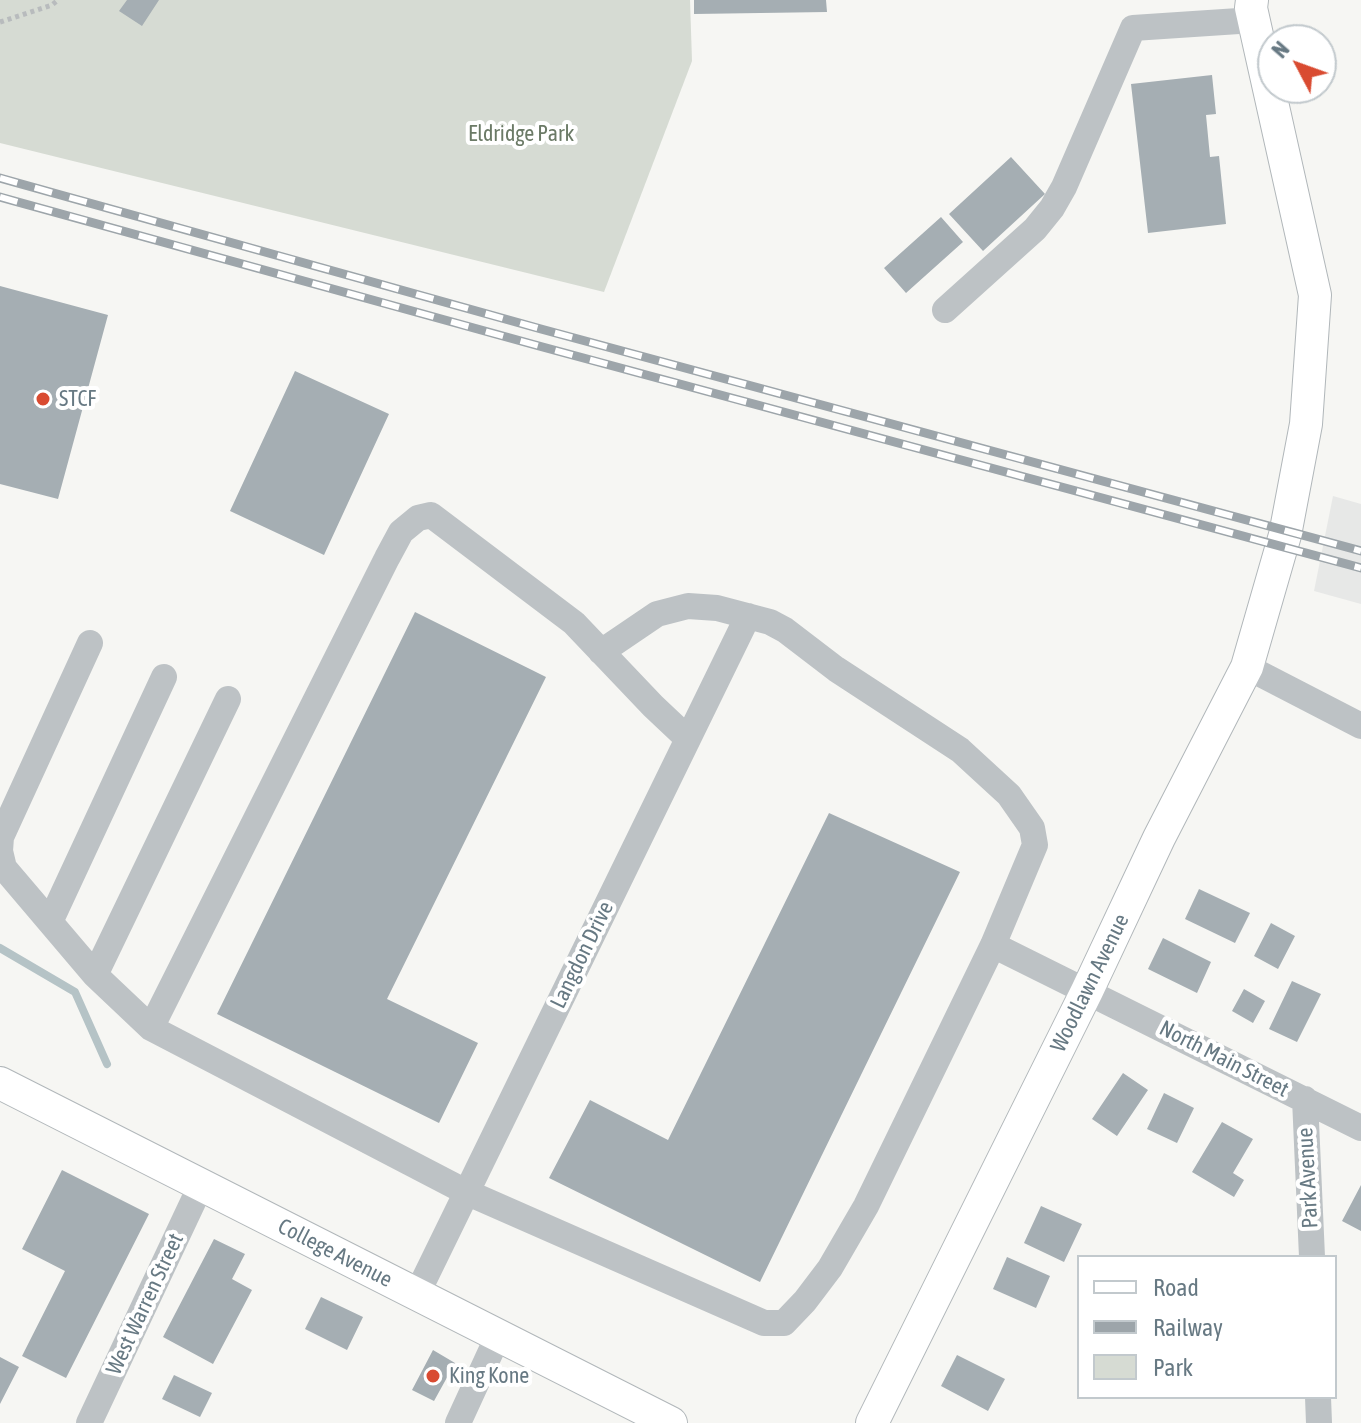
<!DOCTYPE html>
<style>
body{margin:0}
#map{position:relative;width:1361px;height:1423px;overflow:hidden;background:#f6f6f3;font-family:"Asap Condensed",sans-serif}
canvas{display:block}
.legend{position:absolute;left:1077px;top:1255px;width:260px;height:144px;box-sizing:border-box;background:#fff;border:2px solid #c2c9cd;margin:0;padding:10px 14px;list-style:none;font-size:24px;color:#677983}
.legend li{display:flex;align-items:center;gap:16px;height:40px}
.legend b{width:40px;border:2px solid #c2c9cd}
.north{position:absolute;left:1257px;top:24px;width:80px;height:80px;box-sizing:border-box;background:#fff;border:2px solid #c2c9cd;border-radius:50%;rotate:311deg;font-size:22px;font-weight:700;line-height:32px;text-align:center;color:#677983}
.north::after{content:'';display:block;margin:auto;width:28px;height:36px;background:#d94b31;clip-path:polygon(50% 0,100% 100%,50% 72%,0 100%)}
</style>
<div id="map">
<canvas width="1361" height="1423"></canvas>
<ul class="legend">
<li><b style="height:10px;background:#fff"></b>Road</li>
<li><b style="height:10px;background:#9da5aa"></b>Railway</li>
<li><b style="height:22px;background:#d6dbd3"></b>Park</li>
</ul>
<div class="north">N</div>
</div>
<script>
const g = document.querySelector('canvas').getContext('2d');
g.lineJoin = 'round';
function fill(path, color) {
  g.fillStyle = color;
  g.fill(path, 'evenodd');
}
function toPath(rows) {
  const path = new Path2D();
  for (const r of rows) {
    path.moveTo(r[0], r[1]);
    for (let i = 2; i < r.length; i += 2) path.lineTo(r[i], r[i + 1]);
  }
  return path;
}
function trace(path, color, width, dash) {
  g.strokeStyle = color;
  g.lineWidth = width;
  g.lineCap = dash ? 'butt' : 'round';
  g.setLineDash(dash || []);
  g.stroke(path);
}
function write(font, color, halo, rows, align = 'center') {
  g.font = font + ' "Asap Condensed",sans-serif';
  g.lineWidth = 8;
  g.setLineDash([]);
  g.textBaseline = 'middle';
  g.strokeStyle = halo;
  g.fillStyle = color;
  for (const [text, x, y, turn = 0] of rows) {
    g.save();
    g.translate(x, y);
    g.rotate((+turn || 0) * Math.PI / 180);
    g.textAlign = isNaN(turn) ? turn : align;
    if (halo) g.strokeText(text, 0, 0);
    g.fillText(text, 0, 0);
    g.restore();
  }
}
fill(toPath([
 [1333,496,1361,504,1361,604,1314,591]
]), '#e7e8e7');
fill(toPath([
 [0,0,690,0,692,61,604,292,0,143]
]), '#d6dbd3');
trace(toPath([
 [0,948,75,992,107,1064]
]), '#b5c3c6', 8);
fill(toPath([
 [127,0,159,0,142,26,119,11],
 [694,0,826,0,827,12,694,14],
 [1212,75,1216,114,1206,115,1210,157,1219,156,1226,224,1148,233,1131,84],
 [1011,157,1045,194,983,251,949,214],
 [941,217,963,242,906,293,884,268],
 [0,286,108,315,58,499,0,484],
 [295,371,389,414,324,555,230,511],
 [415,612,546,677,387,999,478,1043,439,1123,217,1014],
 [829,813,960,872,760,1282,549,1178,590,1100,668,1140],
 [1199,889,1250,913,1235,943,1185,919],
 [1271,923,1295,936,1278,969,1254,956],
 [1163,938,1211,962,1197,993,1148,969],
 [1292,981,1321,994,1297,1042,1269,1029],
 [1244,989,1265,1001,1253,1023,1232,1011],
 [1123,1073,1148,1090,1117,1136,1092,1119],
 [1164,1093,1194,1108,1177,1143,1147,1129],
 [1222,1122,1253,1139,1233,1173,1244,1180,1234,1197,1192,1172],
 [62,1170,149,1214,66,1378,22,1356,65,1271,22,1249],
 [1361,1185,1361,1231,1342,1221],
 [1041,1206,1082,1224,1064,1262,1024,1243],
 [214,1239,245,1254,232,1279,252,1290,213,1364,163,1337],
 [1007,1257,1050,1276,1036,1308,993,1289],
 [321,1297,363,1317,347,1350,305,1329],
 [433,1350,455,1363,434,1401,412,1390],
 [957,1355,1005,1379,988,1411,941,1386],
 [0,1357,19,1367,0,1404],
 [174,1375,212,1393,200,1417,162,1399]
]), '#a5aeb3');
const major = toPath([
 [0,1083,671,1423],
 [872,1423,1087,991,1159,838,1247,667,1285,535,1306,424,1315,295,1251,8,1252,0]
]);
trace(major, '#b1b7ba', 34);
trace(toPath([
 [0,22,52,5,58,0]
]), '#b8bbbd', 5, [4, 4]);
trace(toPath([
 [945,310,1035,229,1052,208,1064,187,1133,28,1254,20],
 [90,643,1,837,0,851,4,868,95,975,151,1028,466,1192,764,1323,784,1323,805,1301,830,1268,866,1206,993,945,1035,845,1032,828,1009,795,960,750,836,669,785,630,770,622,717,608,688,606,657,614,601,652],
 [1247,667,1361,726],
 [50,922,164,677],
 [993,945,1361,1128],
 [95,975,228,699],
 [151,1028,387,558,401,532,418,518,431,515,574,623,653,706,688,739],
 [1305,1099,1312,1257],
 [417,1294,748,616],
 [1318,1397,1319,1423],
 [89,1423,201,1185],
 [458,1423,498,1336]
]), '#bdc2c5', 26);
trace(major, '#fff', 32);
const rail = toPath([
 [0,178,541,329,1361,551],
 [0,197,539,346,1361,568]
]);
trace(rail, '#9da5aa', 9);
trace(rail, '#fff', 6, [18]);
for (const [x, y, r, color] of [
 [43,399,8,"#d94b31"],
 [433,1376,8,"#d94b31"]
]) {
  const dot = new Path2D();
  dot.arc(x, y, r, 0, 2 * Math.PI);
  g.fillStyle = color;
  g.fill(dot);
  trace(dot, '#fff', 3);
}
write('22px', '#6b7a66', '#fff', [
 ["Eldridge Park",521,134]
]);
write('22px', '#677983', '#fff', [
 ["STCF",59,399],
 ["King Kone",449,1376]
], 'left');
write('22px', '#677983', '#fff', [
 ["Langdon Drive",582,955,-64],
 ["Woodlawn Avenue",1090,983,-64],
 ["North Main Street",1224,1059,27],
 ["Park Avenue",1308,1178,-93],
 ["College Avenue",335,1253,27],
 ["West Warren Street",145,1304,-65]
]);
</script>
